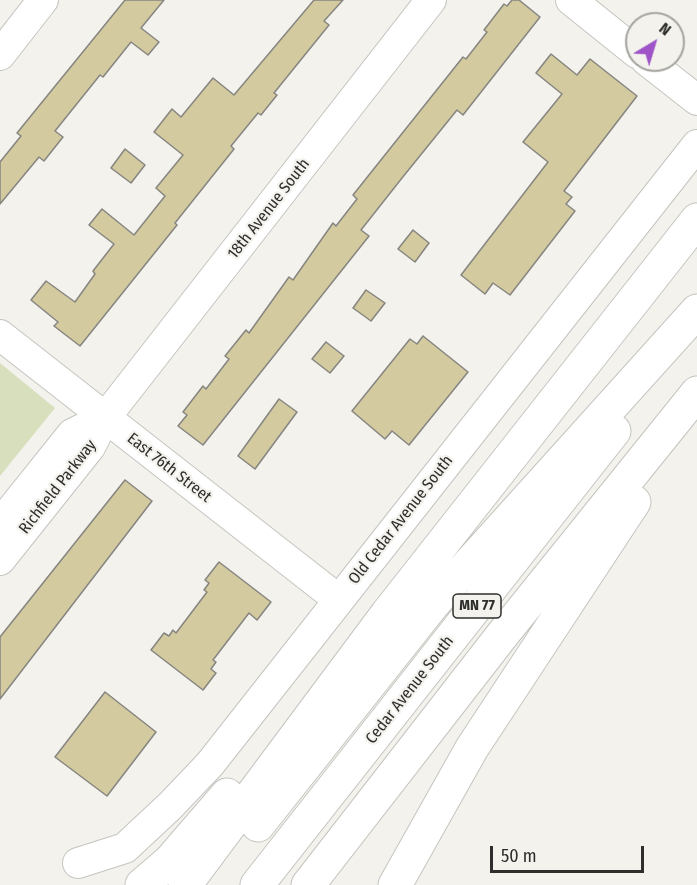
<!DOCTYPE html>
<style>
body{margin:0}
#map{position:relative;width:697px;height:885px;overflow:hidden;background:#f3f2ed;font-family:"Fira Sans Condensed",sans-serif}
canvas{display:block}
.north{position:absolute;left:625px;top:12px;width:60px;height:60px;box-sizing:border-box;background:#f3f2ed;border:2px solid #a4a4a0;border-radius:50%;rotate:38deg;font-size:16px;font-weight:700;line-height:24px;text-align:center;color:#2e2e2c}
.north::after{content:'';display:block;margin:auto;width:21px;height:27px;background:#9f55c7;clip-path:polygon(50% 0,100% 100%,50% 72%,0 100%)}
.scale{position:absolute;left:490px;top:846px;width:154px;height:27px;box-sizing:border-box;border:3px solid #2e2e2c;border-top:0;padding-left:8px;font-size:18px;line-height:21px;white-space:nowrap;color:#2e2e2c;-webkit-text-stroke:4px #f3f2ed;paint-order:stroke}
</style>
<div id="map">
<canvas width="697" height="885"></canvas>
<div class="north">N</div>
<div class="scale">50 m</div>
</div>
<script>
const g = document.querySelector('canvas').getContext('2d');
g.lineJoin = 'round';
function fill(path, color) {
  g.fillStyle = color;
  g.fill(path, 'evenodd');
}
function toPath(rows) {
  const path = new Path2D();
  for (const r of rows) {
    path.moveTo(r[0], r[1]);
    for (let i = 2; i < r.length; i += 2) path.lineTo(r[i], r[i + 1]);
  }
  return path;
}
function trace(path, color, width, dash) {
  g.strokeStyle = color;
  g.lineWidth = width;
  g.lineCap = dash ? 'butt' : 'round';
  g.setLineDash(dash || []);
  g.stroke(path);
}
function write(font, color, halo, rows, align = 'center') {
  g.font = font + ' "Fira Sans Condensed",sans-serif';
  g.lineWidth = 4.5;
  g.setLineDash([]);
  g.textBaseline = 'middle';
  g.strokeStyle = halo;
  g.fillStyle = color;
  for (const [text, x, y, turn = 0] of rows) {
    g.save();
    g.translate(x, y);
    g.rotate((+turn || 0) * Math.PI / 180);
    g.textAlign = isNaN(turn) ? turn : align;
    if (halo) g.strokeText(text, 0, 0);
    g.fillText(text, 0, 0);
    g.restore();
  }
}
fill(toPath([
 [0,363,55,408,0,476]
]), '#d8dfbd');
const building = toPath([
 [125,0,164,0,141,28,159,42,148,55,131,42,103,77,100,75,55,131,63,137,44,161,39,157,0,204,0,162,21,136,17,133,125,0],
 [314,0,343,0,324,21,329,25,274,93,277,95,261,115,258,113,231,146,234,149,175,223,177,225,80,346,54,326,58,322,31,300,46,281,75,302,95,274,93,271,114,244,89,225,102,209,134,235,165,196,156,188,183,155,154,132,172,109,181,117,213,78,234,95,314,0],
 [512,0,519,0,540,17,463,115,457,110,402,178,361,230,369,236,203,445,178,426,187,415,183,412,203,386,206,389,229,359,225,356,246,330,249,333,289,277,293,280,333,223,336,226,357,199,353,195,463,57,466,59,487,32,484,30,504,4,507,6,512,0],
 [551,54,577,75,590,59,637,96,564,191,572,197,566,204,575,211,510,295,493,283,485,294,461,275,548,162,523,142,562,94,536,73,551,54],
 [125,149,145,165,131,183,111,168,125,149],
 [413,230,429,243,415,262,398,249,413,230],
 [366,290,385,303,371,321,353,308,366,290],
 [423,336,468,372,409,445,392,431,385,439,352,411,410,339,417,344,423,336],
 [326,342,344,356,330,373,312,359,326,342],
 [279,399,297,412,255,469,238,456,279,399],
 [125,480,152,501,0,699,0,637,125,480],
 [219,562,271,602,257,620,249,613,213,660,216,662,211,669,216,673,203,690,151,650,164,633,169,636,173,630,176,633,207,592,204,590,209,583,205,580,219,562],
 [105,692,156,732,107,796,55,757,105,692]
]);
fill(building, '#d3ca9f');
trace(building, '#868580', 1.5);
const minor = toPath([
 [571,0,637,53],
 [0,55,43,0],
 [646,60,697,100],
 [0,335,339,600],
 [0,524,72,434,105,418],
 [0,560,90,447,105,418,431,0],
 [78,863,125,848,170,806,210,764,697,145]
]);
const highway = toPath([
 [258,825,433,604,697,311],
 [142,885,170,861,227,795],
 [185,885,387,614,697,220],
 [257,885,614,431],
 [308,885,503,634,697,393],
 [395,885,472,748,634,502]
]);
trace(minor, '#c5c4bf', 32);
trace(highway, '#c5c4bf', 35);
trace(minor, '#fff', 30);
trace(highway, '#fff', 33);
for (const [x, y, w] of [
 [477,606,48]
]) {
  const box = new Path2D();
  box.roundRect(x - w / 2, y - 12, w, 24, 4.5);
  g.fillStyle = '#f3f2ed';
  g.fill(box);
  trace(box, '#2e2e2c', 1.5);
}
write('bold 15px', '#2e2e2c', null, [
 ["MN 77",477,606]
]);
write('16px', '#2e2e2c', '#f3f2ed', [
 ["18th Avenue South",269,209,-52],
 ["East 76th Street",169,468,38],
 ["Richfield Parkway",58,487,-52],
 ["Old Cedar Avenue South",401,520,-52],
 ["Cedar Avenue South",410,690,-52]
]);
</script>
